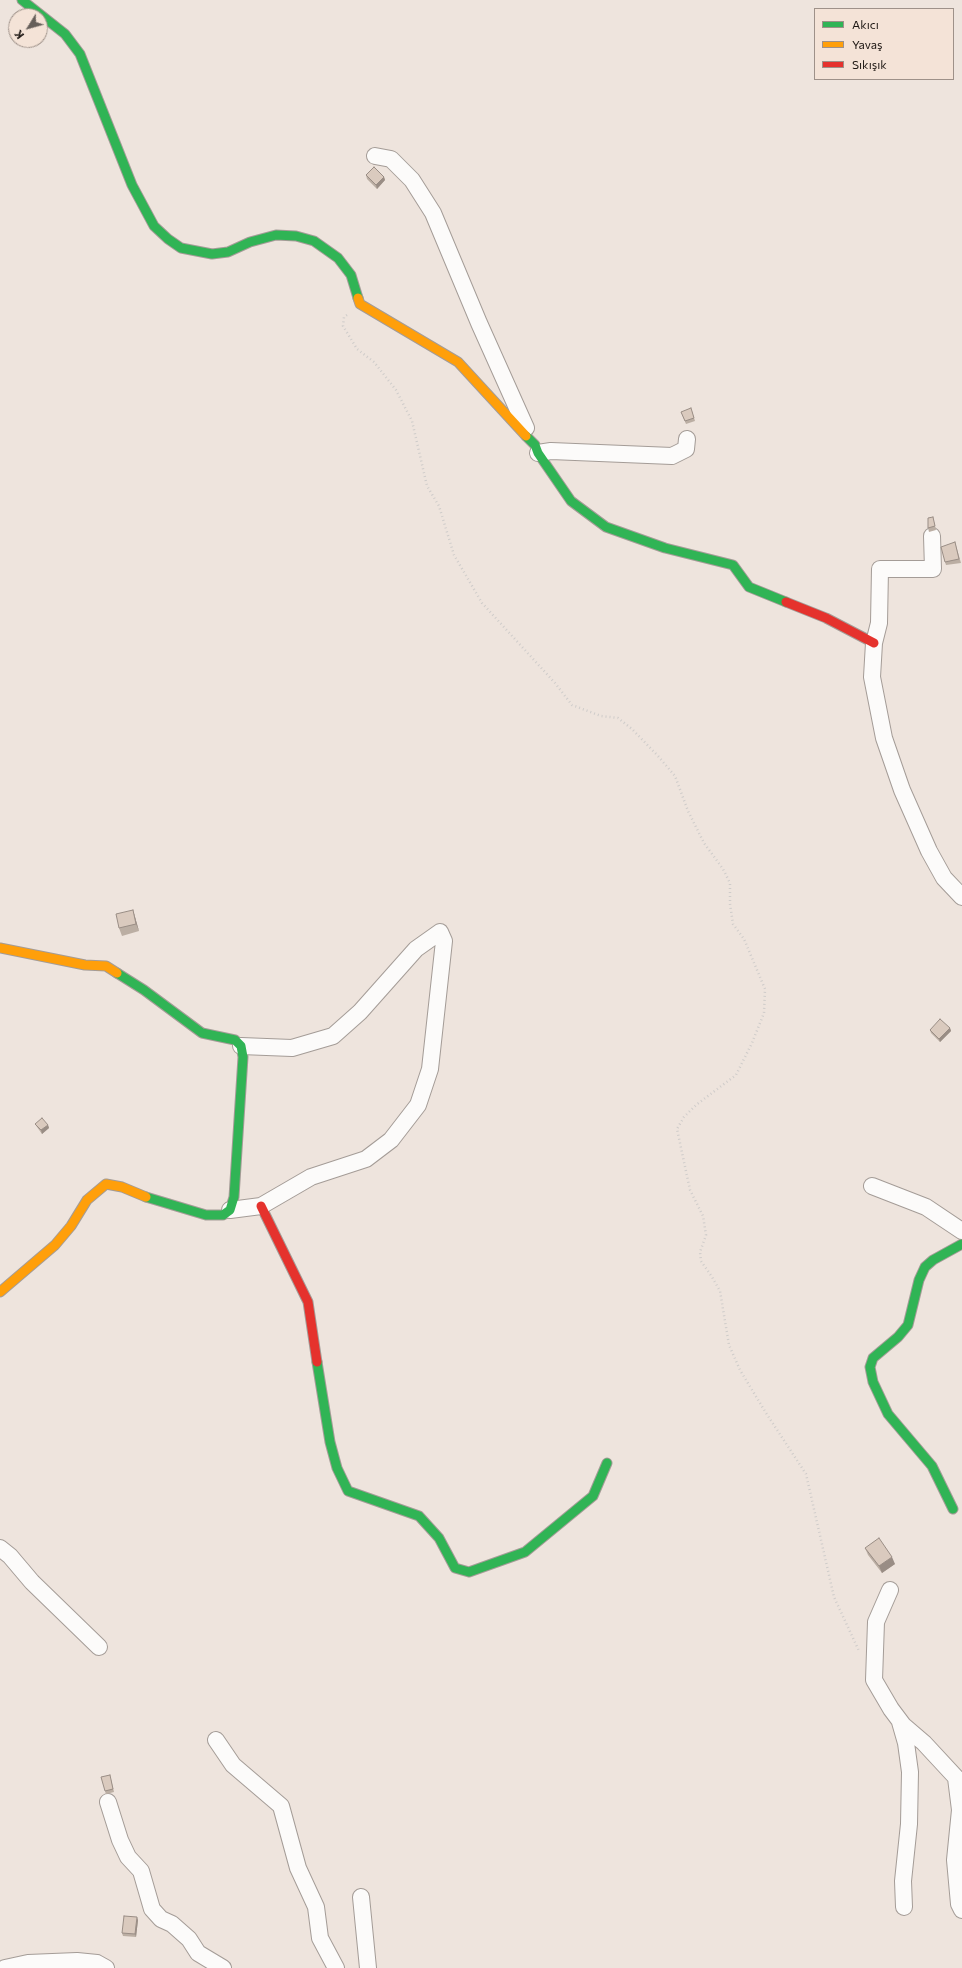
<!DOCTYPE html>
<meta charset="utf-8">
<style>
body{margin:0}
#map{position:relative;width:962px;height:1968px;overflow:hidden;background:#eee4dd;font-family:Commissioner,sans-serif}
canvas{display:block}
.legend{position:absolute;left:814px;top:8px;width:140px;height:72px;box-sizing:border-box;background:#f4e3d7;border:1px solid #9e9189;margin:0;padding:5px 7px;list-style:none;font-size:12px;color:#1d1713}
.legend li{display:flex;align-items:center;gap:8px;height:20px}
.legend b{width:20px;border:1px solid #9e9189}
.north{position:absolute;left:8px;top:8px;width:40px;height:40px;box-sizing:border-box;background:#f4e3d7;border:1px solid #9e9189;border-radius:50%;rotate:233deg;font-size:11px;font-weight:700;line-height:16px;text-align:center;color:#1d1713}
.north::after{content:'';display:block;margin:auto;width:14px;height:18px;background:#665f5a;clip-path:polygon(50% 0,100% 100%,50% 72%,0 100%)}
</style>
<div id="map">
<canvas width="962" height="1968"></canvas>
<ul class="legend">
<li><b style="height:5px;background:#30b455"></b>Akıcı</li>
<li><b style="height:5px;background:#ff9f0a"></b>Yavaş</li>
<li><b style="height:5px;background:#e5322d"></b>Sıkışık</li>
</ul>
<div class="north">K</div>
</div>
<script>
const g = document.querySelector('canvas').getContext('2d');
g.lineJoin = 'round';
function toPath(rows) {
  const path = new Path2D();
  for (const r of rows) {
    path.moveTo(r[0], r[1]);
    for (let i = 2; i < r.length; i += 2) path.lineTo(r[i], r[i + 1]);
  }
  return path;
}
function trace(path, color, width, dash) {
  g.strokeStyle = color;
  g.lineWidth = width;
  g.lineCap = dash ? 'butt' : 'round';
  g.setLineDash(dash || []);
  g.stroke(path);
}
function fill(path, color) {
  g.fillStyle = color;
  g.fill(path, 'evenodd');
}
const street = toPath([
 [375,156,391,159,412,180,433,213,479,323,526,428],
 [538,453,551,451,672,456,686,449,687,439],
 [932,536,933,569,880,569,879,623,874,643,872,677,884,738,902,790,929,851,944,878,962,897],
 [872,1186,926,1207,962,1231],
 [230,1210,261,1206,311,1177,366,1159,391,1140,418,1105,430,1069,444,941,440,932,416,949,360,1012,333,1036,292,1048,241,1046],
 [0,1548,10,1556,32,1582,99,1647],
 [890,1590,876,1622,874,1680,891,1709,903,1725,924,1743,962,1784],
 [900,1722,906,1743,910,1772,909,1824,903,1881,904,1907],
 [216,1740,233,1765,281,1806,298,1868,316,1907,320,1938,336,1968],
 [956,1778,960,1810,955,1860,959,1904,962,1910],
 [108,1802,120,1840,128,1857,141,1871,152,1909,161,1919,172,1924,189,1939,198,1953,223,1968],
 [361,1897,368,1968],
 [5,1968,28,1963,77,1961,97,1963,106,1968]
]);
const fast = toPath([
 [22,0,65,34,80,54,132,185,154,226,168,239,181,248,212,254,228,252,250,242,276,235,296,236,314,241,338,258,351,275,358,298],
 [526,436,535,445,538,453,571,501,606,527,665,548,733,565,749,587,786,602],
 [117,973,144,990,202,1033,235,1040,241,1046,243,1057,234,1197,230,1210,223,1215,206,1215,146,1197],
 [317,1362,330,1442,337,1468,348,1491,419,1516,439,1538,455,1568,469,1572,525,1552,593,1496,607,1463],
 [953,1509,932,1466,888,1414,873,1382,870,1367,873,1358,898,1337,908,1325,919,1280,925,1267,933,1260,962,1244]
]);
const slow = toPath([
 [358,298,360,304,458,362,526,436],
 [0,948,85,965,106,966,117,973],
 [0,1292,55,1245,71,1226,87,1200,106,1184,122,1187,146,1197]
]);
const jam = toPath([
 [786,602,826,618,874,643],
 [261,1206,308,1302,317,1362]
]);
trace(street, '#a49c97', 18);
trace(fast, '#a49c97', 11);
trace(slow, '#a49c97', 11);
trace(jam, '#a49c97', 11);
trace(toPath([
 [347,315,344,317,343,326,357,349,374,362,396,390,412,421,427,486,439,506,454,555,482,603,555,683,572,705,601,716,618,718,632,729,658,756,675,776,688,811,704,843,723,869,730,883,730,904,733,924,744,939,765,989,764,1013,752,1043,736,1075,696,1105,684,1117,677,1129,690,1190,703,1216,706,1235,700,1252,701,1261,712,1277,720,1291,729,1345,740,1370,766,1413,806,1474,834,1597,859,1651]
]), '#cfccca', 2.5, [1, 3]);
trace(street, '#fcfbfa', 16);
trace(fast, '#30b455', 9);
trace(slow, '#ff9f0a', 9);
trace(jam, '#e5322d', 9);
fill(toPath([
 [366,175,384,177,385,180,377,189,367,179],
 [692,411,695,421,686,424,681,412],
 [933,517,936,530,929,532,928,528],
 [955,542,961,563,946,565,945,562],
 [133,910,139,931,122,936,119,928],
 [950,1028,951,1031,940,1042,931,1033,930,1030],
 [35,1124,48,1125,49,1128,42,1134,37,1127],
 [865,1548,895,1564,882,1573,868,1555],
 [111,1779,114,1792,106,1794,105,1791],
 [138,1920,136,1937,123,1936,122,1933]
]), '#bbaea3');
fill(toPath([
 [384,177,385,180,377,189,376,185],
 [133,910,139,931,136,924],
 [950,1028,951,1031,940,1042,939,1039],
 [48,1125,49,1128,42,1134,41,1130],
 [892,1557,895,1564,882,1573,879,1566],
 [137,1917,138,1920,136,1937,135,1934]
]), '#998d85');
const building = toPath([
 [374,167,384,177,376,185,366,175,374,167],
 [691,408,694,418,685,421,681,412,691,408],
 [933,517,935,526,928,528,928,518,933,517],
 [955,542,959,559,945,562,941,547,955,542],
 [133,910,136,924,119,928,116,914,133,910],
 [940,1019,950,1028,939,1039,930,1030,940,1019],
 [42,1118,48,1125,41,1130,35,1124,42,1118],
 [879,1538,892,1557,879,1566,865,1548,879,1538],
 [110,1775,113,1789,105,1791,101,1777,110,1775],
 [124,1916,137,1917,135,1934,122,1933,124,1916]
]);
fill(building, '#dacabe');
trace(building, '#998d85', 1);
</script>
